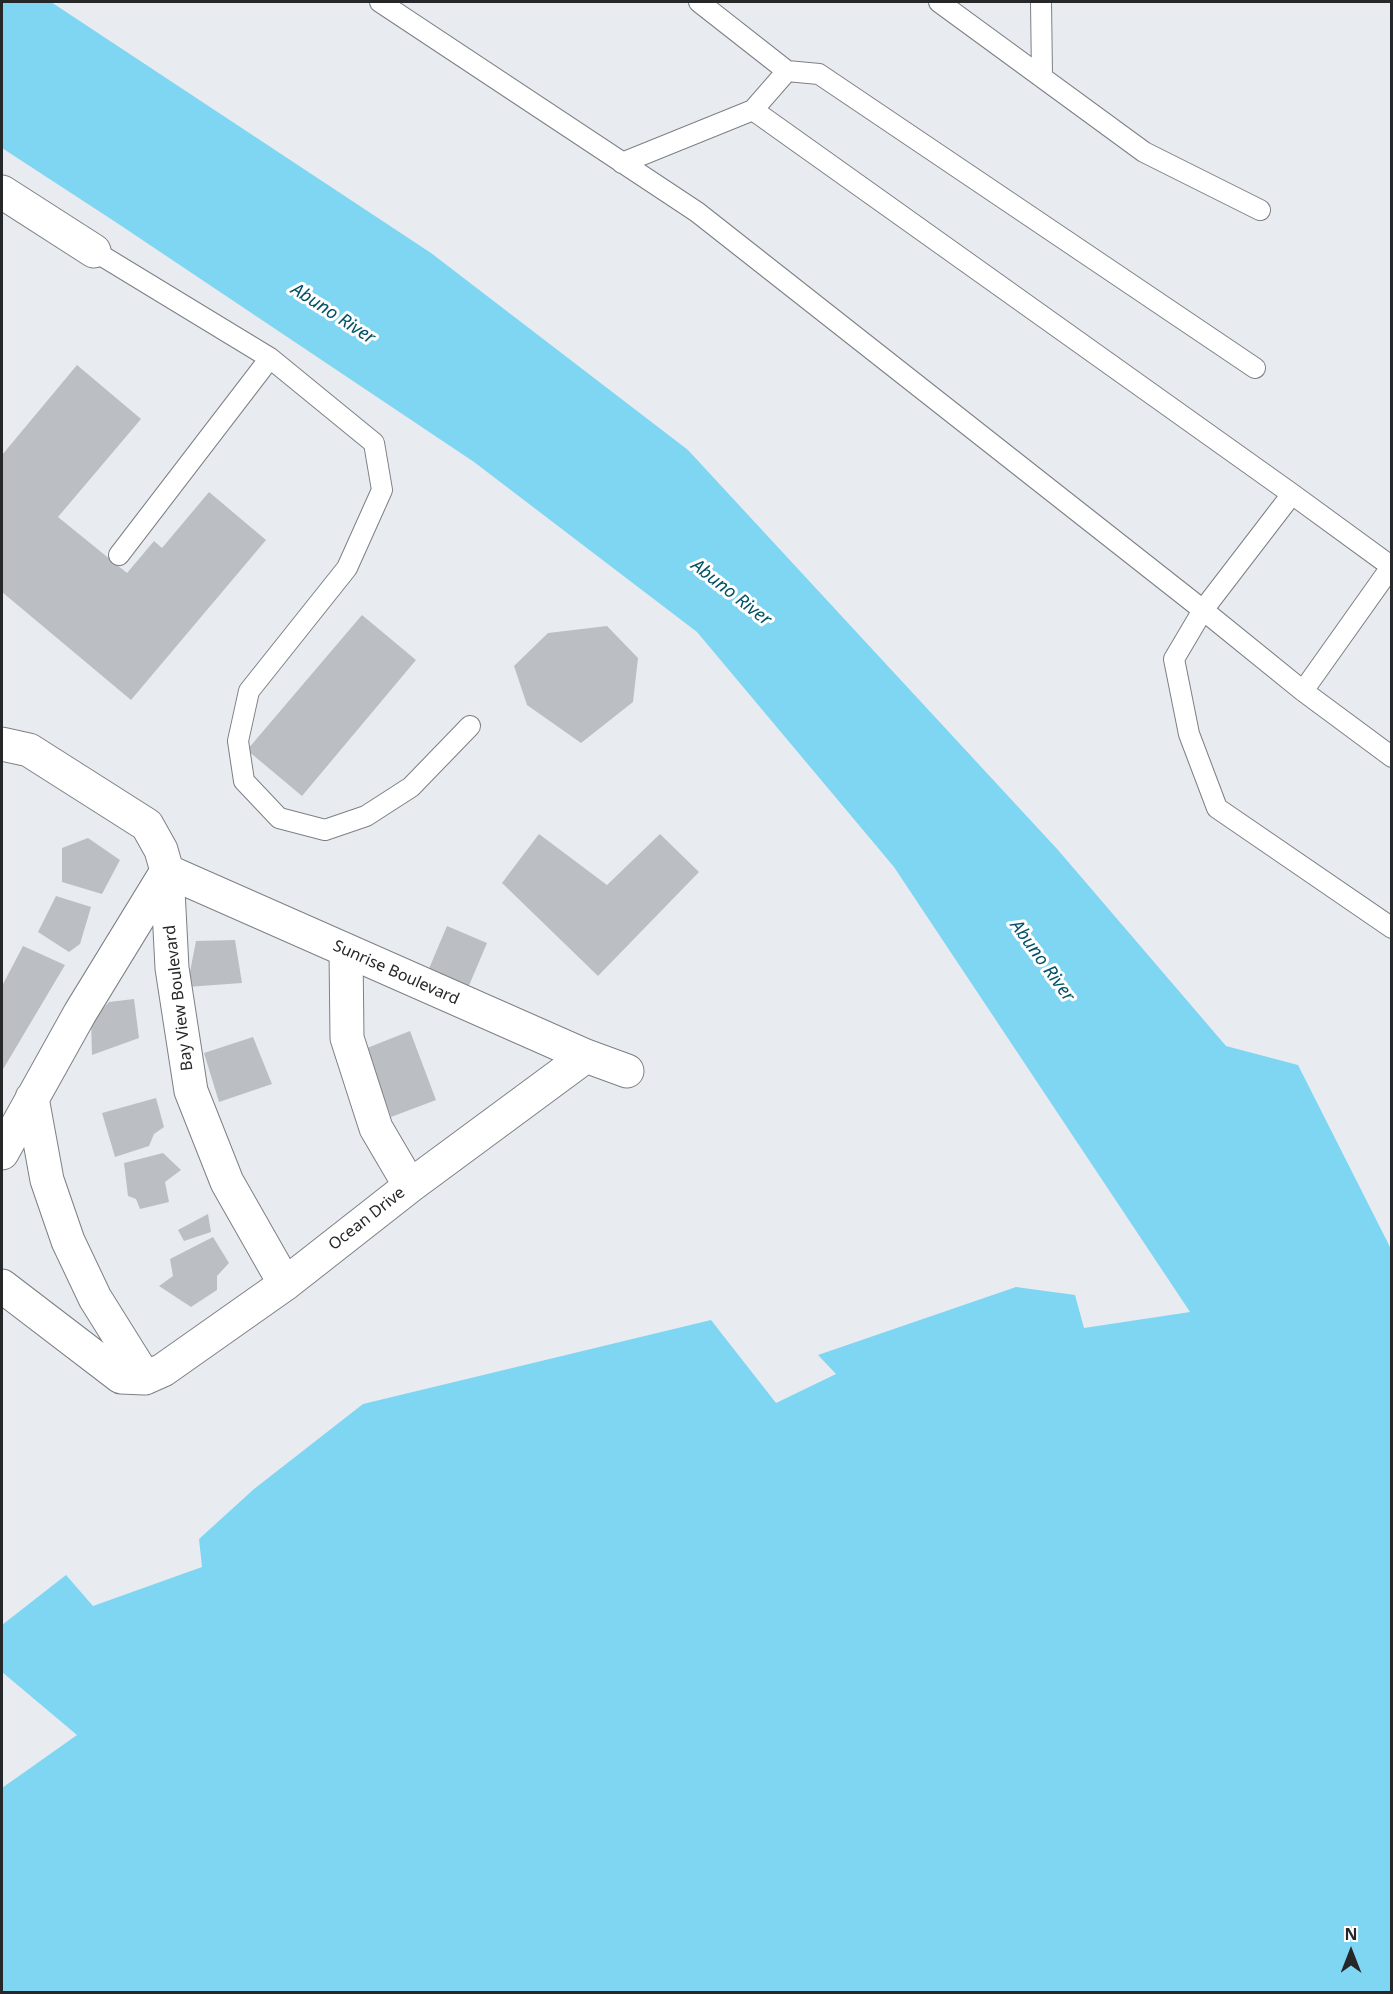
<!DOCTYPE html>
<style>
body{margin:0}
#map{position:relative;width:1393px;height:1994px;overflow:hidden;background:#e8ecf1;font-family:"Noto Sans",sans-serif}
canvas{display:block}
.frame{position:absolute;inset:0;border:3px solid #262729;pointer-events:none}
.north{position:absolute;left:1321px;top:1922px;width:60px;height:60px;-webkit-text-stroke:4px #fff;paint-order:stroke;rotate:0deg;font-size:16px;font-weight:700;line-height:24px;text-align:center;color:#262729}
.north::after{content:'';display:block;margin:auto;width:21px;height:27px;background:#262729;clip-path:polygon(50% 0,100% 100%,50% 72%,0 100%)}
</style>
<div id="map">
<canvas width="1393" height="1994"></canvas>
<div class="frame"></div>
<div class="north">N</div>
</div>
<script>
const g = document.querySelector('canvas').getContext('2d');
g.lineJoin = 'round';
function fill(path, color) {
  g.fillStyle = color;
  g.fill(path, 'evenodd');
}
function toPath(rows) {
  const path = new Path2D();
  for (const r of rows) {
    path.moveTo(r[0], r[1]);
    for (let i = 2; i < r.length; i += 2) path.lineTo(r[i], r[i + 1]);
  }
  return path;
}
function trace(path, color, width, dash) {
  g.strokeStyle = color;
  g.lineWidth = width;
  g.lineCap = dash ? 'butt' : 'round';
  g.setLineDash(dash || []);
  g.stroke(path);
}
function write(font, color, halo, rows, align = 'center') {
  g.font = font + ' "Noto Sans",sans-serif';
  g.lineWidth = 6;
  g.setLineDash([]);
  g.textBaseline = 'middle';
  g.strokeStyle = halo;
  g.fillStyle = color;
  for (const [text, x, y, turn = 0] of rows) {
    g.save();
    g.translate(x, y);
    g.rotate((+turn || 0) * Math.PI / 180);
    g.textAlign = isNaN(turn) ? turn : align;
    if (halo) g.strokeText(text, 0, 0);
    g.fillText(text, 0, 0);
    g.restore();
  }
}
fill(toPath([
 [2,2,51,2,431,253,688,450,1058,850,1226,1046,1298,1065,1391,1249,1391,1992,2,1992,2,1788,77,1735,2,1672,2,1625,66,1575,93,1606,202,1567,199,1539,254,1489,363,1404,711,1320,776,1403,836,1374,818,1355,1016,1287,1075,1295,1084,1328,1190,1312,894,867,697,632,474,462,117,223,2,148]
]), '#7ed6f3');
fill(toPath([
 [77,365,141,419,58,517,127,573,154,541,162,548,209,492,266,540,131,700,2,592,2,455],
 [362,615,416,660,302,796,247,750],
 [607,626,638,658,633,702,581,743,527,705,514,666,548,633],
 [539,834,607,885,660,834,699,872,598,976,502,883],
 [88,838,120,860,102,894,62,882,62,848],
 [56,896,91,907,80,944,69,952,38,932],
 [447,926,487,943,465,995,425,978],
 [235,940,242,983,187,987,196,941],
 [23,946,65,965,2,1071,2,986],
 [134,999,139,1038,92,1055,91,1021,109,1002],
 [410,1031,436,1100,391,1117,367,1048],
 [253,1037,272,1084,219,1102,204,1053],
 [156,1098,164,1127,154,1134,149,1146,115,1157,102,1113],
 [163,1153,181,1170,165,1182,169,1202,140,1209,136,1199,128,1196,124,1163],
 [208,1214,211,1232,184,1241,178,1230],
 [213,1237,229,1263,217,1276,217,1290,191,1307,159,1286,173,1276,170,1259]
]), '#bbbfc4');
const service = toPath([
 [380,2,697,212,1203,610,1303,691,1392,757],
 [699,2,787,71],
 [939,2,1144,152,1260,210],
 [1041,2,1042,76],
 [753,110,787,71,819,74,1255,368],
 [622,163,753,110,1292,494,1392,567],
 [94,251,270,358,374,443,382,490,347,568,249,691,238,741,244,781,279,818,325,830,366,816,411,787,470,726],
 [1292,494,1203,610,1174,659,1189,734,1217,808,1392,928],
 [119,555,270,358],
 [1303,691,1391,567]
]);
const minor = toPath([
 [2,192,94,251],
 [2,744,29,750,147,825,161,850,167,871,172,968,191,1091,227,1182,285,1284],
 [167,871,586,1056,627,1071],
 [346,951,347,1038,376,1128,410,1186],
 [32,1098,47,1180,68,1241,95,1298,145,1378],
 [2,1153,80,1013,167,871],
 [2,1286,121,1377,145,1378,163,1370,285,1284,410,1186,586,1056]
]);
trace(service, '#7c8085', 22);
trace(minor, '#7c8085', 35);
trace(service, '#fff', 20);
trace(minor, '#fff', 33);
write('16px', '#262729', '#fff', [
 ["Sunrise Boulevard",396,973,24],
 ["Bay View Boulevard",179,998,-97],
 ["Ocean Drive",367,1219,-38]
]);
write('italic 18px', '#015266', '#fff', [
 ["Abuno River",333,314,33],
 ["Abuno River",731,593,38],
 ["Abuno River",1042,961,54]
]);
</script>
